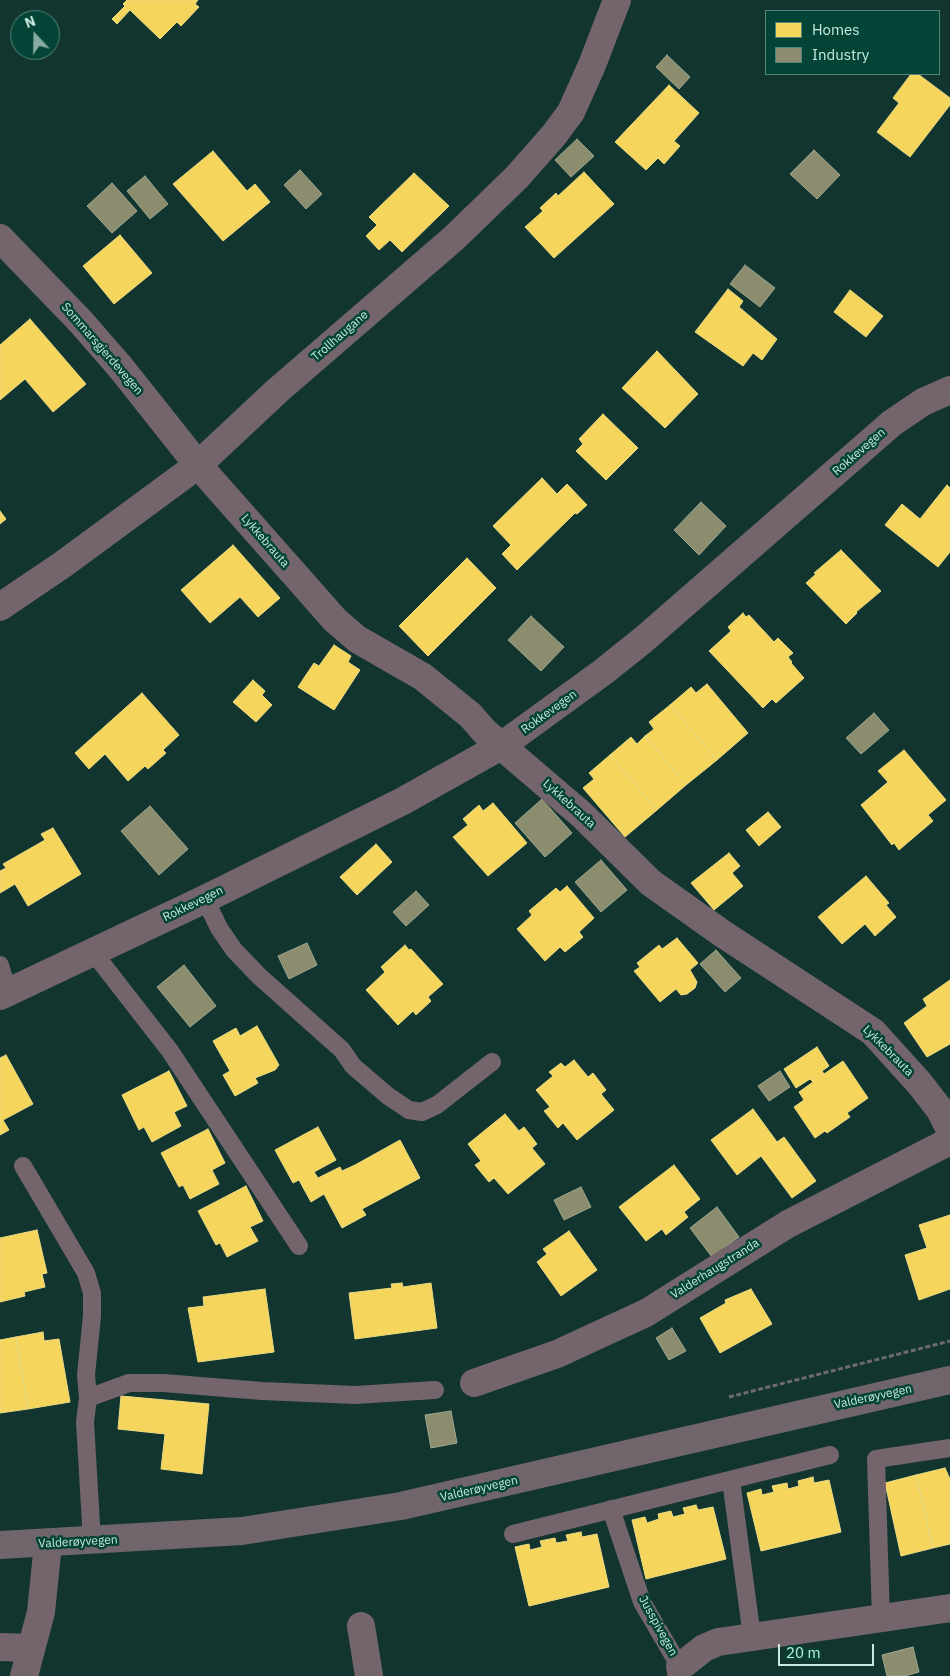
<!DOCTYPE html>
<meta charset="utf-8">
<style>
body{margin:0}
#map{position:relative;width:950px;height:1676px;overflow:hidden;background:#13352f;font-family:"IBM Plex Sans",sans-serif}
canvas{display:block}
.legend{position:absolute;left:765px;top:10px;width:175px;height:65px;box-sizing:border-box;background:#044437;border:1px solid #52867a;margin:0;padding:6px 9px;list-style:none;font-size:15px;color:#c7eadf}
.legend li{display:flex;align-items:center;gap:10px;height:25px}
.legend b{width:25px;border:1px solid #52867a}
.north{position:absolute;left:10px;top:10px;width:50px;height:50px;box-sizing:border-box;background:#044437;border:1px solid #52867a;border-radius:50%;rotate:339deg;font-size:14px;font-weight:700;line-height:20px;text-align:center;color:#c7eadf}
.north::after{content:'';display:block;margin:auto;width:18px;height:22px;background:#88aba1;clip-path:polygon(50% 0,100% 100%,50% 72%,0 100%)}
.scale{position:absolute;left:778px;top:1644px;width:96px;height:22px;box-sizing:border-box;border:2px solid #c7eadf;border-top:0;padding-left:6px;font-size:15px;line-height:18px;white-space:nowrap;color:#c7eadf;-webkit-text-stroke:4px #044437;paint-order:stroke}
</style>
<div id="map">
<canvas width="950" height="1676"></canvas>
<ul class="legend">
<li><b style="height:14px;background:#f6d55c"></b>Homes</li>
<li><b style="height:14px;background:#8c8c6e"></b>Industry</li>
</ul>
<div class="north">N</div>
<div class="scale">20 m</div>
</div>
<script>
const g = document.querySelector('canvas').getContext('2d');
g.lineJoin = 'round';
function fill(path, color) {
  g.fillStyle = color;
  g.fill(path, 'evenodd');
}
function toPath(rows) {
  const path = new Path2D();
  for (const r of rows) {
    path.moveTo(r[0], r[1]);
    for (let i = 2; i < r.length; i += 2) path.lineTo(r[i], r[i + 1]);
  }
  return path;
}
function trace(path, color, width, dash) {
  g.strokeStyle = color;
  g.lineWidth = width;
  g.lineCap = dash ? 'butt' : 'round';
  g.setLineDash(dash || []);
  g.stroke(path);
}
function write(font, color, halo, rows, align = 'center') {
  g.font = font + ' "IBM Plex Sans",sans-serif';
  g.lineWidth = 5;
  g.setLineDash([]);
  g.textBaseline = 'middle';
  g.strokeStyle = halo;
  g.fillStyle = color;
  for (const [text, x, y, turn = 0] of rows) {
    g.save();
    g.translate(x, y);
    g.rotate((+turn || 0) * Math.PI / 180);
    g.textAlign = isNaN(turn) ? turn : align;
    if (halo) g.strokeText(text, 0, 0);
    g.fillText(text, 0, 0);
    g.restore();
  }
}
const homes = toPath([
 [127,0,198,0,195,4,199,7,181,26,177,22,160,39,130,10,117,24,112,19,125,6,123,4,127,0],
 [911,74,918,74,950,98,950,105,910,157,877,132,899,103,893,98,911,74],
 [669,85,699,113,674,141,680,146,664,164,658,158,646,170,615,142,669,85],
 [213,151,247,191,255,184,270,202,223,241,173,184,213,151],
 [584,172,614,204,554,258,525,227,543,211,540,208,556,193,558,196,584,172],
 [414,173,449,206,402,252,390,240,379,250,366,236,377,225,369,217,414,173],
 [120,235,152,273,114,304,83,266,120,235],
 [728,289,743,301,739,307,777,339,762,360,753,353,743,366,695,332,728,289],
 [850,290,883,316,866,337,834,312,850,290],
 [30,319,86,384,53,412,25,379,0,400,0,345,30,319],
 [657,351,698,394,665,428,622,388,657,351],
 [603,414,638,448,606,480,576,451,583,444,579,439,603,414],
 [542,478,557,494,567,484,587,505,577,514,575,513,517,570,502,554,511,545,493,526,542,478],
 [947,485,950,488,950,552,938,567,885,525,902,504,920,519,947,485],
 [0,511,6,519,0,524,0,511],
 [233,545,280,598,258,617,240,597,210,623,181,590,233,545],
 [841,550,881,591,856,612,857,613,846,624,806,583,816,574,814,573,841,550],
 [467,558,496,588,428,656,399,626,467,558],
 [743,613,746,617,749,615,774,642,778,638,793,653,788,657,792,662,791,663,804,678,776,703,772,699,763,708,709,651,731,631,728,627,743,613],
 [334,645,351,656,348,662,360,670,334,710,298,687,314,663,319,666,334,645],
 [253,680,265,691,262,695,272,705,256,722,233,702,253,680],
 [707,684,748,733,717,760,670,705,691,687,696,693,707,684],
 [142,693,179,735,163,750,166,753,148,769,145,766,128,781,105,754,89,769,75,753,142,693],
 [670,705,717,760,686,785,645,736,654,729,649,722,670,705],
 [645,736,686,785,657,810,610,755,631,737,637,744,645,736],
 [904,750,946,800,928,815,933,821,899,850,894,843,892,845,861,805,888,782,878,771,904,750],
 [610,755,657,810,625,837,583,788,594,779,589,773,610,755],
 [493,803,527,843,488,876,453,837,468,825,463,819,479,805,483,811,493,803],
 [768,812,781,827,759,846,746,830,768,812],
 [53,828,81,874,28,906,15,884,0,893,0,871,6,868,3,864,45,840,41,834,53,828],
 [376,844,392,862,357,895,340,877,376,844],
 [729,853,740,866,732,873,743,886,714,910,691,883,729,853],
 [866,876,889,903,886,905,896,917,875,936,865,924,842,944,818,917,866,876],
 [567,886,594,918,579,932,583,937,565,952,560,947,545,961,517,929,532,915,529,911,556,888,560,892,567,886],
 [677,938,698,963,690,970,697,982,695,988,687,994,681,995,676,989,660,1002,634,971,640,967,637,963,659,945,662,949,677,938],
 [405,945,409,950,411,949,443,984,428,997,431,1001,416,1015,413,1011,398,1025,366,990,385,972,381,967,405,945],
 [950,980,950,1044,927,1057,904,1023,927,1006,923,999,950,980],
 [257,1026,279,1065,275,1070,255,1078,258,1083,235,1096,223,1075,230,1071,213,1041,236,1028,240,1036,257,1026],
 [817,1047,829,1066,822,1071,824,1074,843,1061,868,1098,847,1113,850,1117,827,1133,825,1131,815,1138,794,1107,804,1100,799,1092,813,1082,810,1079,796,1088,784,1069,817,1047],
 [6,1055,33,1104,3,1120,9,1130,0,1135,0,1058,6,1055],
 [574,1060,588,1077,593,1073,606,1090,601,1094,614,1110,577,1140,563,1123,558,1128,544,1111,550,1107,536,1090,553,1076,549,1072,561,1063,565,1067,574,1060],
 [169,1071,187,1106,174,1112,181,1126,152,1142,144,1127,139,1130,122,1095,169,1071],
 [753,1109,777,1142,784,1137,816,1181,792,1198,761,1156,737,1175,711,1140,753,1109],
 [505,1114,519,1131,524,1127,537,1144,532,1148,545,1164,508,1194,494,1178,489,1182,475,1165,481,1161,468,1144,505,1114],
 [318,1127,336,1160,314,1172,318,1178,340,1167,342,1171,355,1165,400,1140,420,1178,362,1209,366,1215,342,1228,324,1194,311,1202,299,1180,293,1183,275,1150,318,1127],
 [208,1129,225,1163,212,1170,219,1184,190,1199,183,1185,179,1187,161,1153,208,1129],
 [674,1165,700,1199,684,1212,688,1217,666,1235,662,1229,646,1241,619,1207,674,1165],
 [246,1186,263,1221,250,1227,258,1241,227,1257,220,1243,216,1245,198,1211,246,1186],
 [950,1215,950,1289,919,1300,905,1255,927,1248,919,1225,950,1215],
 [37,1230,47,1273,42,1274,45,1287,24,1292,25,1296,0,1302,0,1238,37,1230],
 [569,1231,597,1270,561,1296,537,1262,547,1254,543,1249,569,1231],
 [402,1283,403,1287,431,1283,437,1328,355,1339,349,1293,392,1288,391,1284,402,1283],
 [265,1289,274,1352,198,1362,188,1308,204,1306,203,1297,265,1289],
 [751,1289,772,1324,720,1353,700,1318,726,1303,725,1300,751,1289],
 [43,1332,44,1341,59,1339,70,1402,28,1409,16,1337,43,1332],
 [16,1337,28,1409,0,1413,0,1340,16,1337],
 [121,1396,209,1404,202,1474,161,1469,165,1434,118,1429,121,1396],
 [945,1468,950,1479,950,1544,933,1548,916,1475,945,1468],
 [916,1475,933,1548,901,1556,885,1483,916,1475],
 [813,1477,814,1483,829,1480,841,1532,761,1551,747,1493,761,1489,762,1495,774,1492,772,1486,787,1483,788,1489,799,1486,798,1481,813,1477],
 [696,1505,698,1510,713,1507,726,1559,646,1579,632,1520,645,1517,647,1523,659,1519,658,1514,671,1511,673,1517,685,1514,683,1508,696,1505],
 [581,1532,582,1537,597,1534,609,1587,529,1606,515,1547,529,1544,530,1550,542,1547,540,1541,555,1538,556,1543,568,1541,566,1535,581,1532]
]);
fill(homes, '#f6d55c');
trace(homes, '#e8db83', 1);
const industry = toPath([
 [667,55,690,77,679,89,656,67,667,55],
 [577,139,594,156,571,177,555,160,577,139],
 [814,150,840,175,817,199,790,174,814,150],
 [300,170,322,194,306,209,284,185,300,170],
 [145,176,168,204,150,219,127,191,145,176],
 [112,183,137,211,112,233,87,206,112,183],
 [745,265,775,288,760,307,730,284,745,265],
 [701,502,726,526,699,555,674,530,701,502],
 [531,616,564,647,541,671,508,640,531,616],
 [874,713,889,730,861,754,846,738,874,713],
 [542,799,572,833,545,857,515,823,542,799],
 [150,806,188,849,159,875,121,831,150,806],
 [601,860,627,890,601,912,575,882,601,860],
 [416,891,429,905,406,926,393,912,416,891],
 [307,943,317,965,289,979,278,956,307,943],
 [716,950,741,978,725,992,700,964,716,950],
 [184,965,216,1006,190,1027,157,987,184,965],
 [780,1071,790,1087,769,1101,758,1086,780,1071],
 [581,1187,591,1207,564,1220,554,1200,581,1187],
 [717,1207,739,1237,712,1257,690,1228,717,1207],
 [672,1328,686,1351,669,1360,656,1338,672,1328],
 [451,1411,457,1443,431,1448,425,1415,451,1411],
 [913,1647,919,1672,905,1676,887,1676,882,1655,913,1647]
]);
fill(industry, '#8c8c6e');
trace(industry, '#9ea890', 1);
trace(toPath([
 [729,1397,950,1341]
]), '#6c6c6f', 3, [5, 2.5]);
trace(toPath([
 [205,899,219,928,234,950,259,976,342,1050,353,1066,388,1096,409,1110,422,1112,437,1105,492,1062],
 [93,952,170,1051,299,1246],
 [0,965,8,992],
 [23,1166,86,1273,92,1293,92,1316,86,1375,88,1398,85,1422,92,1541],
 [88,1398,129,1383,164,1383,262,1391,355,1395,435,1390],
 [731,1480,752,1637],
 [611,1509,642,1602,680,1667,676,1676],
 [513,1534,830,1455],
 [881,1618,876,1459,950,1448]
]), '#74656c', 18);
trace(toPath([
 [0,238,81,322,121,368,198,465,335,620,357,639,423,677,470,715,485,732,582,815,651,883,723,934,873,1032,920,1084,940,1110,950,1130],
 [0,607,62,565,198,465,277,391,454,238,517,177,554,135,571,112,592,65,617,0],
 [0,996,205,899,403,801,501,746,603,672,643,640,892,423,923,402,950,390],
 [474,1383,557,1354,646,1313,788,1224,950,1141],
 [361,1626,369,1676],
 [0,1647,30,1648],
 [680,1667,704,1648,718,1642,950,1608],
 [24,1676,41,1612,48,1544]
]), '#74656c', 28);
trace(toPath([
 [0,1545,242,1531,401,1506,950,1380]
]), '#71656c', 28);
write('12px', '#c7eadf', '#044437', [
 ["Trollhaugane",340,336,-41],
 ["Sommarsgjerdevegen",102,349,49],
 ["Rokkevegen",859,452,-41],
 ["Lykkebrauta",265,541,49],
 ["Rokkevegen",549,712,-36],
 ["Lykkebrauta",569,804,42],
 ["Rokkevegen",193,904,-26],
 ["Lykkebrauta",888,1051,45],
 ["Valderhaugstranda",715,1269,-32],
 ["Valderøyvegen",873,1397,-12],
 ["Valderøyvegen",479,1489,-13],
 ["Valderøyvegen",78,1542,-3],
 ["Jusspivegen",658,1626,61]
]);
</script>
